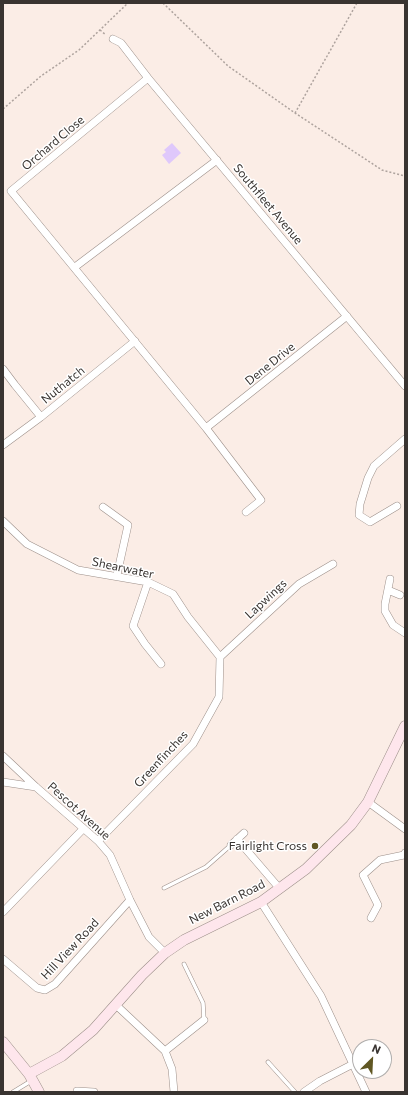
<!DOCTYPE html>
<style>
body{margin:0}
#map{position:relative;width:408px;height:1095px;overflow:hidden;background:#fbede6;font-family:Commissioner,sans-serif}
canvas{display:block}
.frame{position:absolute;inset:0;border:4px solid #393431;pointer-events:none}
.north{position:absolute;left:352px;top:1039px;width:40px;height:40px;box-sizing:border-box;background:#fff;border:1px solid #b0aead;border-radius:50%;rotate:24deg;font-size:11px;font-weight:700;line-height:16px;text-align:center;color:#393431}
.north::after{content:'';display:block;margin:auto;width:14px;height:18px;background:#605723;clip-path:polygon(50% 0,100% 100%,50% 72%,0 100%)}
</style>
<div id="map">
<canvas width="408" height="1095"></canvas>
<div class="frame"></div>
<div class="north">N</div>
</div>
<script>
const g = document.querySelector('canvas').getContext('2d');
g.lineJoin = 'round';
function fill(path, color) {
  g.fillStyle = color;
  g.fill(path, 'evenodd');
}
function toPath(rows) {
  const path = new Path2D();
  for (const r of rows) {
    path.moveTo(r[0], r[1]);
    for (let i = 2; i < r.length; i += 2) path.lineTo(r[i], r[i + 1]);
  }
  return path;
}
function trace(path, color, width, dash) {
  g.strokeStyle = color;
  g.lineWidth = width;
  g.lineCap = dash ? 'butt' : 'round';
  g.setLineDash(dash || []);
  g.stroke(path);
}
function write(font, color, halo, rows, align = 'center') {
  g.font = font + ' Commissioner,sans-serif';
  g.lineWidth = 3;
  g.setLineDash([]);
  g.textBaseline = 'middle';
  g.strokeStyle = halo;
  g.fillStyle = color;
  for (const [text, x, y, turn = 0] of rows) {
    g.save();
    g.translate(x, y);
    g.rotate((+turn || 0) * Math.PI / 180);
    g.textAlign = isNaN(turn) ? turn : align;
    if (halo) g.strokeText(text, 0, 0);
    g.fillText(text, 0, 0);
    g.restore();
  }
}
fill(toPath([
 [172,143,181,153,169,164,162,155,166,152,164,150]
]), '#dfc8fb');
const lane = toPath([
 [164,888,206,867,231,845],
 [184,964,203,1003,204,1020],
 [268,1062,295,1092],
 [13,1092,31,1081]
]);
const street = toPath([
 [113,39,121,43,148,78,405,386],
 [148,78,11,191,206,428,261,500,246,512],
 [75,267,217,160],
 [3,369,15,385,41,417],
 [206,428,347,316],
 [3,445,41,417,135,341],
 [397,506,370,522,359,515,360,504,368,478,374,466,405,439],
 [103,507,128,525,117,575],
 [3,521,27,544,78,570,148,582,173,594,188,617,220,657],
 [390,579,385,604,385,611,393,625,405,633],
 [148,582,133,626,145,644,161,664],
 [388,590,400,595],
 [220,657,299,584,333,564],
 [3,756,36,787,98,841,110,855,130,900,149,937,165,953],
 [3,782,36,787],
 [368,802,405,829],
 [237,839,280,889],
 [98,841,193,744,219,697,220,657],
 [231,845,244,833],
 [261,902,321,996,366,1092],
 [3,912,83,829],
 [371,918,378,905,363,875,380,860,404,855,405,853],
 [3,959,37,988,45,990,55,984,130,900],
 [116,1005,165,1051,172,1069,174,1092],
 [165,1051,204,1020],
 [77,1091,94,1092],
 [304,1092,320,1081,353,1064]
]);
const secondary = toPath([
 [3,1042,29,1074,39,1092],
 [29,1074,62,1056,93,1030,142,975,165,953,184,940,261,902,306,869,351,825,368,802,405,726]
]);
trace(lane, '#9c8f89', 4.5);
trace(street, '#9c8f89', 8);
trace(secondary, '#9c8f89', 11);
trace(toPath([
 [163,3,228,66,295,113,382,170,405,176],
 [100,30,106,35],
 [3,109,41,76,79,50,128,3],
 [295,113,357,3]
]), '#aea39e', 1.5, [2, 2]);
trace(lane, '#fff', 3.5);
trace(street, '#fff', 7);
trace(secondary, '#fee6ec', 10);
for (const [x, y, r, color] of [
 [315,846,4,"#605723"]
]) {
  const dot = new Path2D();
  dot.arc(x, y, r, 0, 2 * Math.PI);
  g.fillStyle = color;
  g.fill(dot);
  trace(dot, '#fff', 1.5);
}
write('12px', '#393431', '#fff', [
 ["Orchard Close",53,143,-40],
 ["Southfleet Avenue",268,204,50],
 ["Dene Drive",270,364,-39],
 ["Nuthatch",63,385,-39],
 ["Shearwater",123,568,12],
 ["Lapwings",266,599,-43],
 ["Greenfinches",161,759,-47],
 ["Pescot Avenue",79,811,42],
 ["New Barn Road",227,902,-27],
 ["Hill View Road",70,949,-47]
]);
write('12px', '#393431', '#fff', [
 ["Fairlight Cross",307,846]
], 'right');
</script>
